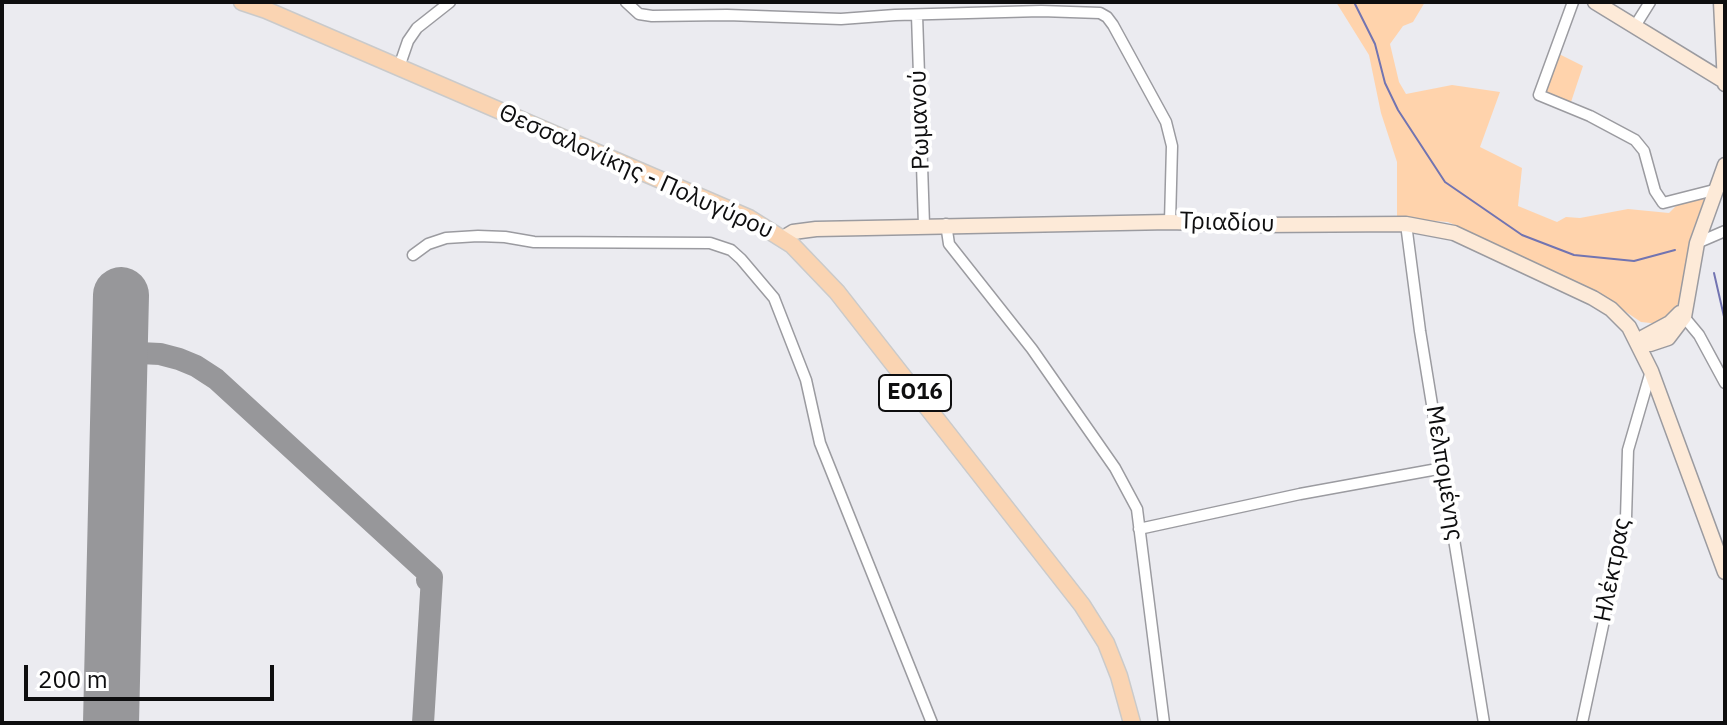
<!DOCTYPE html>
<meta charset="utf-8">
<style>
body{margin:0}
#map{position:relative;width:1727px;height:725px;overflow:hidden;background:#ebebf0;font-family:"IBM Plex Sans",sans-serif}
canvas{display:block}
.frame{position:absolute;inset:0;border:4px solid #0e0e0f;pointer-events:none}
.scale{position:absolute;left:24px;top:665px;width:250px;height:36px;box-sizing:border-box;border:4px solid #0e0e0f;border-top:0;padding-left:10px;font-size:24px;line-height:28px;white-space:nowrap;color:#0e0e0f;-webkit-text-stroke:6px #fff;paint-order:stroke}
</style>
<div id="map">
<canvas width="1727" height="725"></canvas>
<div class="frame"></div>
<div class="scale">200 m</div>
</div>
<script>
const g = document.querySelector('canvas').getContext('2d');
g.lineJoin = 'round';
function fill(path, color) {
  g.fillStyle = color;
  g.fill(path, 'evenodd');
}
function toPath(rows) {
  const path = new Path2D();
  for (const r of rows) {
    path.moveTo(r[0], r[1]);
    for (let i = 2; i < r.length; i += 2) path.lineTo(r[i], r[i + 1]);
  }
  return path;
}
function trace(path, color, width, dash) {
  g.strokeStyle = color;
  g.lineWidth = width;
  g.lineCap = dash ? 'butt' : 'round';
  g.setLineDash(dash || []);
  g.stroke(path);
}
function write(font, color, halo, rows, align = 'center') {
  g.font = font + ' "IBM Plex Sans",sans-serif';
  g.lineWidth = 8;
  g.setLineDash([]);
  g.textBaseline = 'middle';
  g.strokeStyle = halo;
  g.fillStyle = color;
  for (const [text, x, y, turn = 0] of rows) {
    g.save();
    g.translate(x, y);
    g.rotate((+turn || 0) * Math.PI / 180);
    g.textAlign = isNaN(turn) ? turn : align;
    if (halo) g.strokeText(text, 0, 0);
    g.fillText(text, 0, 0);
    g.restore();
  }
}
fill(toPath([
 [1336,2,1425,2,1413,22,1403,26,1390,44,1399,82,1406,94,1452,85,1500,92,1480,147,1522,168,1518,206,1557,222,1566,217,1580,218,1628,209,1669,213,1677,205,1705,197,1692,233,1682,295,1675,311,1660,324,1641,322,1602,296,1462,228,1448,222,1397,218,1397,162,1381,113,1369,55],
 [1559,54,1583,66,1570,105,1547,93,1546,90]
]), '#ffd3ac');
trace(toPath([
 [1354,2,1375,44,1385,83,1398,110,1445,182,1522,235,1574,255,1634,261,1675,250],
 [1714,273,1725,321]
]), '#7274b1', 2);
trace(toPath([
 [119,352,160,354,179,359,196,366,216,379,432,577,427,580],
 [423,723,432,577]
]), '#97979a', 22);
trace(toPath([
 [111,723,121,295]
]), '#97979a', 56);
const street = toPath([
 [626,2,639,14,652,16,727,15,841,19,895,15,1041,11,1100,13,1107,17,1113,25,1166,122,1172,146,1170,222],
 [1573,2,1539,95,1590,116,1635,140,1644,151,1655,191,1663,203,1718,189],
 [917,15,924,225],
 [1635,26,1650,2],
 [399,67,408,41,417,28,450,2],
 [946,224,949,244,1032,349,1115,468,1137,509,1164,723],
 [1406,224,1420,331,1484,723],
 [1697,243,1725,231],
 [413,255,428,244,446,238,478,236,505,237,534,242,710,243,731,250,741,259,774,298,806,380,820,443,932,723],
 [1684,317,1699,335,1725,383],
 [1139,529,1300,494,1443,468],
 [1582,723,1626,518,1628,450,1651,371]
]);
const secondary = toPath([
 [1595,2,1724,81],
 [1721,2,1725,84],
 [783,238,793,232,816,229,1170,222,1258,225,1406,224,1454,233,1593,298,1611,309,1629,327,1651,371,1725,572],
 [1639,343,1650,344,1668,338,1684,317,1697,243,1725,165],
 [1639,343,1644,337,1670,323,1680,313]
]);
const primary = toPath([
 [242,2,266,10,749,218,792,245,837,292,1082,605,1106,643,1119,676,1132,723]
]);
trace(street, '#9b9ba0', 13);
trace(secondary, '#9b9ba0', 17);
trace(primary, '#cacaca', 19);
trace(street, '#fff', 10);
trace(secondary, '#fdead8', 14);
trace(primary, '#fad4b2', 16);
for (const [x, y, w] of [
 [915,393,72]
]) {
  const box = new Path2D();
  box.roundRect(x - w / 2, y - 18, w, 36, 6);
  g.fillStyle = '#fff';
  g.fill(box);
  trace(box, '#0e0e0f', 2);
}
write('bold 22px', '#0e0e0f', null, [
 ["ΕΟ16",915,393]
]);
write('24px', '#0e0e0f', '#fff', [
 ["Ρωμανού",920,120,-92],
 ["Θεσσαλονίκης - Πολυγύρου",636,172,24],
 ["Τριαδίου",1227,223,2],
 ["Μελπομένης",1444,473,81],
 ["Ηλέκτρας",1613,570,-79]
]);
</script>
